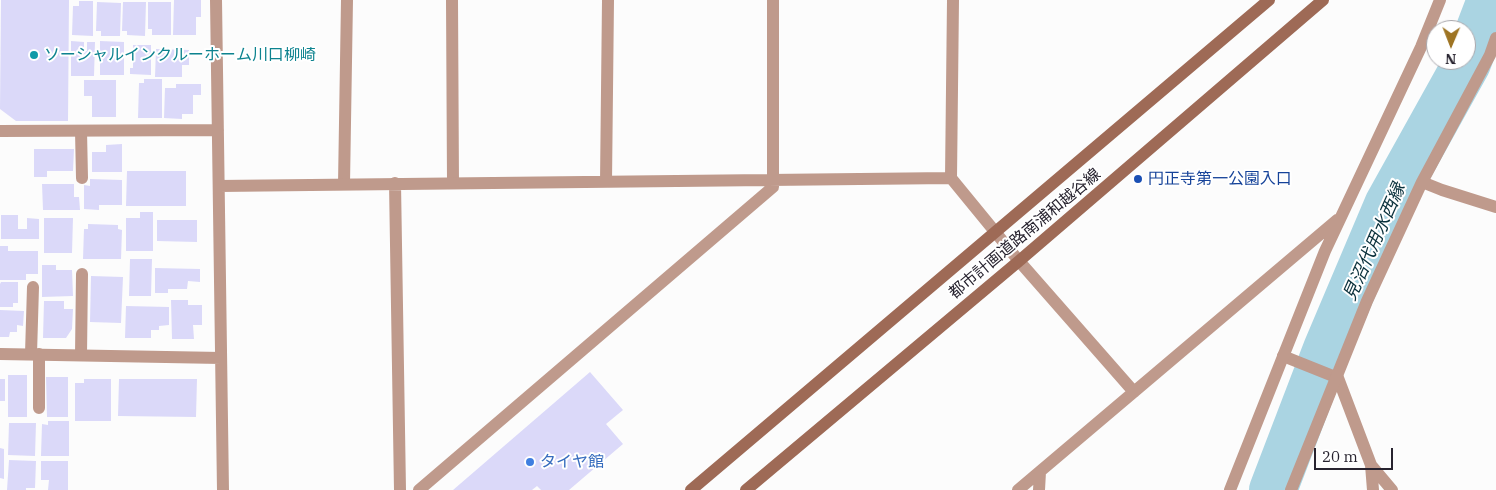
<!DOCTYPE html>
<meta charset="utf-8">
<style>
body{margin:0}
#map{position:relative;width:1496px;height:490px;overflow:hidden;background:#fcfcfc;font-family:"IBM Plex Serif",serif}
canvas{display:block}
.north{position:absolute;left:1426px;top:20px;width:50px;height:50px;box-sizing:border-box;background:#fff;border:1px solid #a9a7ac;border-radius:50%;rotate:181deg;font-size:14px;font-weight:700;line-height:20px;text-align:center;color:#27232f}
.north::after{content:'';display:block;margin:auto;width:18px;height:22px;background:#9e7423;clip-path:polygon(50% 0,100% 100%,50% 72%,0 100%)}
.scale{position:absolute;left:1314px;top:448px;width:79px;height:22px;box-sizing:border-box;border:2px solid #27232f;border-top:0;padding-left:6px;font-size:15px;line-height:18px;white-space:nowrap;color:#27232f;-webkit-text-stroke:4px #fff;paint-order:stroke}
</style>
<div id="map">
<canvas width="1496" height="490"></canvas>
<div class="north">N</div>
<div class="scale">20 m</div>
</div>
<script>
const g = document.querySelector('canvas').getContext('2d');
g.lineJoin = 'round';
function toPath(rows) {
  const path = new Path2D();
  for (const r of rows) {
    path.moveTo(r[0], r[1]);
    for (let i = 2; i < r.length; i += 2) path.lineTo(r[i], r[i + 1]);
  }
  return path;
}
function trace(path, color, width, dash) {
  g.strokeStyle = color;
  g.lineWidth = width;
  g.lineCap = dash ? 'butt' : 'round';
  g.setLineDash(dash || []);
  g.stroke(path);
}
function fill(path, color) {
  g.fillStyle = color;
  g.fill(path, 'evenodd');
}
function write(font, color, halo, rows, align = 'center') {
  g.font = font + ' "IBM Plex Serif","Noto Sans JP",serif';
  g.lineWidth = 4;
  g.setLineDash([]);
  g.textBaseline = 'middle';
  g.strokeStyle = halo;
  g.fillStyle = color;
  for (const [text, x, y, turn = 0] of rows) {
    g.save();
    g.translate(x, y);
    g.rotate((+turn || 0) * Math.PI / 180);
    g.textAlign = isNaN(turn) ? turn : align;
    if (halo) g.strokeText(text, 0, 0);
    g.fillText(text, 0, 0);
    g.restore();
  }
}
trace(toPath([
 [1273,490,1327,349,1388,205,1467,63,1491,0]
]), '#aad4e2', 48);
fill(toPath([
 [1,0,69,0,68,121,16,121,0,109],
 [174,0,201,0,201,17,196,17,196,35,173,35],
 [79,1,93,1,93,36,72,35,73,6,79,6],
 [97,2,121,3,120,36,101,36,101,31,96,31],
 [123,2,146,2,145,36,127,35,127,31,122,31],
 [148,2,171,2,171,35,152,35,152,29,148,29],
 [71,41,84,42,84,51,87,51,87,42,95,42,94,76,71,76],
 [100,41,124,42,124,75,100,75],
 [133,45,151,45,151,75,130,74,130,68,133,68],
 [156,49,189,50,189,65,182,65,182,77,155,77],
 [144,79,162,79,162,118,138,118,139,83,144,83],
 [84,80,116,80,116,117,92,117,92,96,84,96],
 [176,84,201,84,201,95,193,95,193,114,182,114,182,119,164,118,165,88,176,88],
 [122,144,122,172,92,172,92,152,106,152,106,145],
 [34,149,74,149,73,171,47,171,47,177,34,177],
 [127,171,186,171,186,206,126,206],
 [90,179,122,180,122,205,99,205,99,210,84,209,84,185,90,186],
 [42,184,74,184,74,197,79,197,80,210,43,210],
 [140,212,153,212,153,251,126,251,126,218,140,218],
 [1,215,18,215,18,229,27,229,27,218,39,219,39,239,1,239],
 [44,218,73,218,72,253,44,253],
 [157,220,197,220,197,242,157,241],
 [88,224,118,225,118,229,122,230,121,259,83,259,84,229,88,229],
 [0,246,8,246,8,251,38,251,38,274,26,274,26,280,0,280],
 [130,259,152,259,151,296,129,296],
 [42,265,56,265,56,270,72,270,73,296,42,297],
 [155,268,200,269,200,282,188,281,187,289,168,289,168,293,155,293],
 [91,276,123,277,121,323,90,322],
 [1,282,18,282,18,303,13,303,13,307,0,307,0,284],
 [171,300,188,300,188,305,202,305,202,325,193,325,194,339,172,339],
 [44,301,64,301,64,309,73,309,72,329,66,338,43,338],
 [126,306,169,307,169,325,159,326,159,330,151,330,151,338,125,338],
 [0,310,24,311,23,326,17,325,17,332,10,332,9,337,0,337],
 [590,372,623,410,606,424,623,444,569,490,541,490,537,486,532,490,453,490],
 [8,375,27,375,27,417,8,417],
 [46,377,68,377,68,417,47,417],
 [0,379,5,379,5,401,0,401],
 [84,379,111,379,111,421,75,421,75,383,84,383],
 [119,379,197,379,196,417,118,416],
 [48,421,69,421,69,456,41,456,42,424,48,425],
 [9,423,36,423,35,456,8,455],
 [0,448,4,449,4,479,0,478],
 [9,460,36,461,35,488,26,488,26,490,7,490],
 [41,461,68,461,68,490,48,490,49,480,41,480]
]), '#dbd9f9');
trace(toPath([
 [452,0,453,183],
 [81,131,82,178],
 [344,184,347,0],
 [31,354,33,287],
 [81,355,82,274],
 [1283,356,1338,378,1371,465,1392,490],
 [39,408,39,354],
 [1371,465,1373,490]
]), '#bf9a8c', 12);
trace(toPath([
 [216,0,223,490],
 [0,131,218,130],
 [951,178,953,0],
 [606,182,608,0],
 [1422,182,1442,190,1496,207],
 [395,183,400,490],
 [219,186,951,178,1019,261,1134,392],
 [0,354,221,358],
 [419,490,773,187,773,0],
 [1018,490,1337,220],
 [1039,490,1040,472],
 [1230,490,1325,251,1421,47,1440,0],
 [1291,490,1367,301,1422,182,1490,55,1496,38]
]), '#bf9a8c', 12);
trace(toPath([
 [691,490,1269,0],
 [746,490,1019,261,1323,0]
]), '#9e6a56', 12);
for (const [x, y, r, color] of [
 [34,55,5,"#0f9aa8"],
 [1138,179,5,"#1a4fb4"],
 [530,462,5,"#3f7fe0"]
]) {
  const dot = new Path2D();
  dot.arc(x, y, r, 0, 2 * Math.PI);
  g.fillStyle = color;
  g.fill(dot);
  trace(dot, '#fff', 2);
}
write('16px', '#0d838f', '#fff', [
 ["ソーシャルインクルーホーム川口柳崎",44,55]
], 'left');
write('16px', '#164399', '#fff', [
 ["円正寺第一公園入口",1148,179]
], 'left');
write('16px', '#27232f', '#fff', [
 ["都市計画道路南浦和越谷線",1025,234,-40]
]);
write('16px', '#366cbe', '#fff', [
 ["タイヤ館",540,462]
], 'left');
write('italic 18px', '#0a313c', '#fff', [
 ["見沼代用水西縁",1375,242,-66]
]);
</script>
